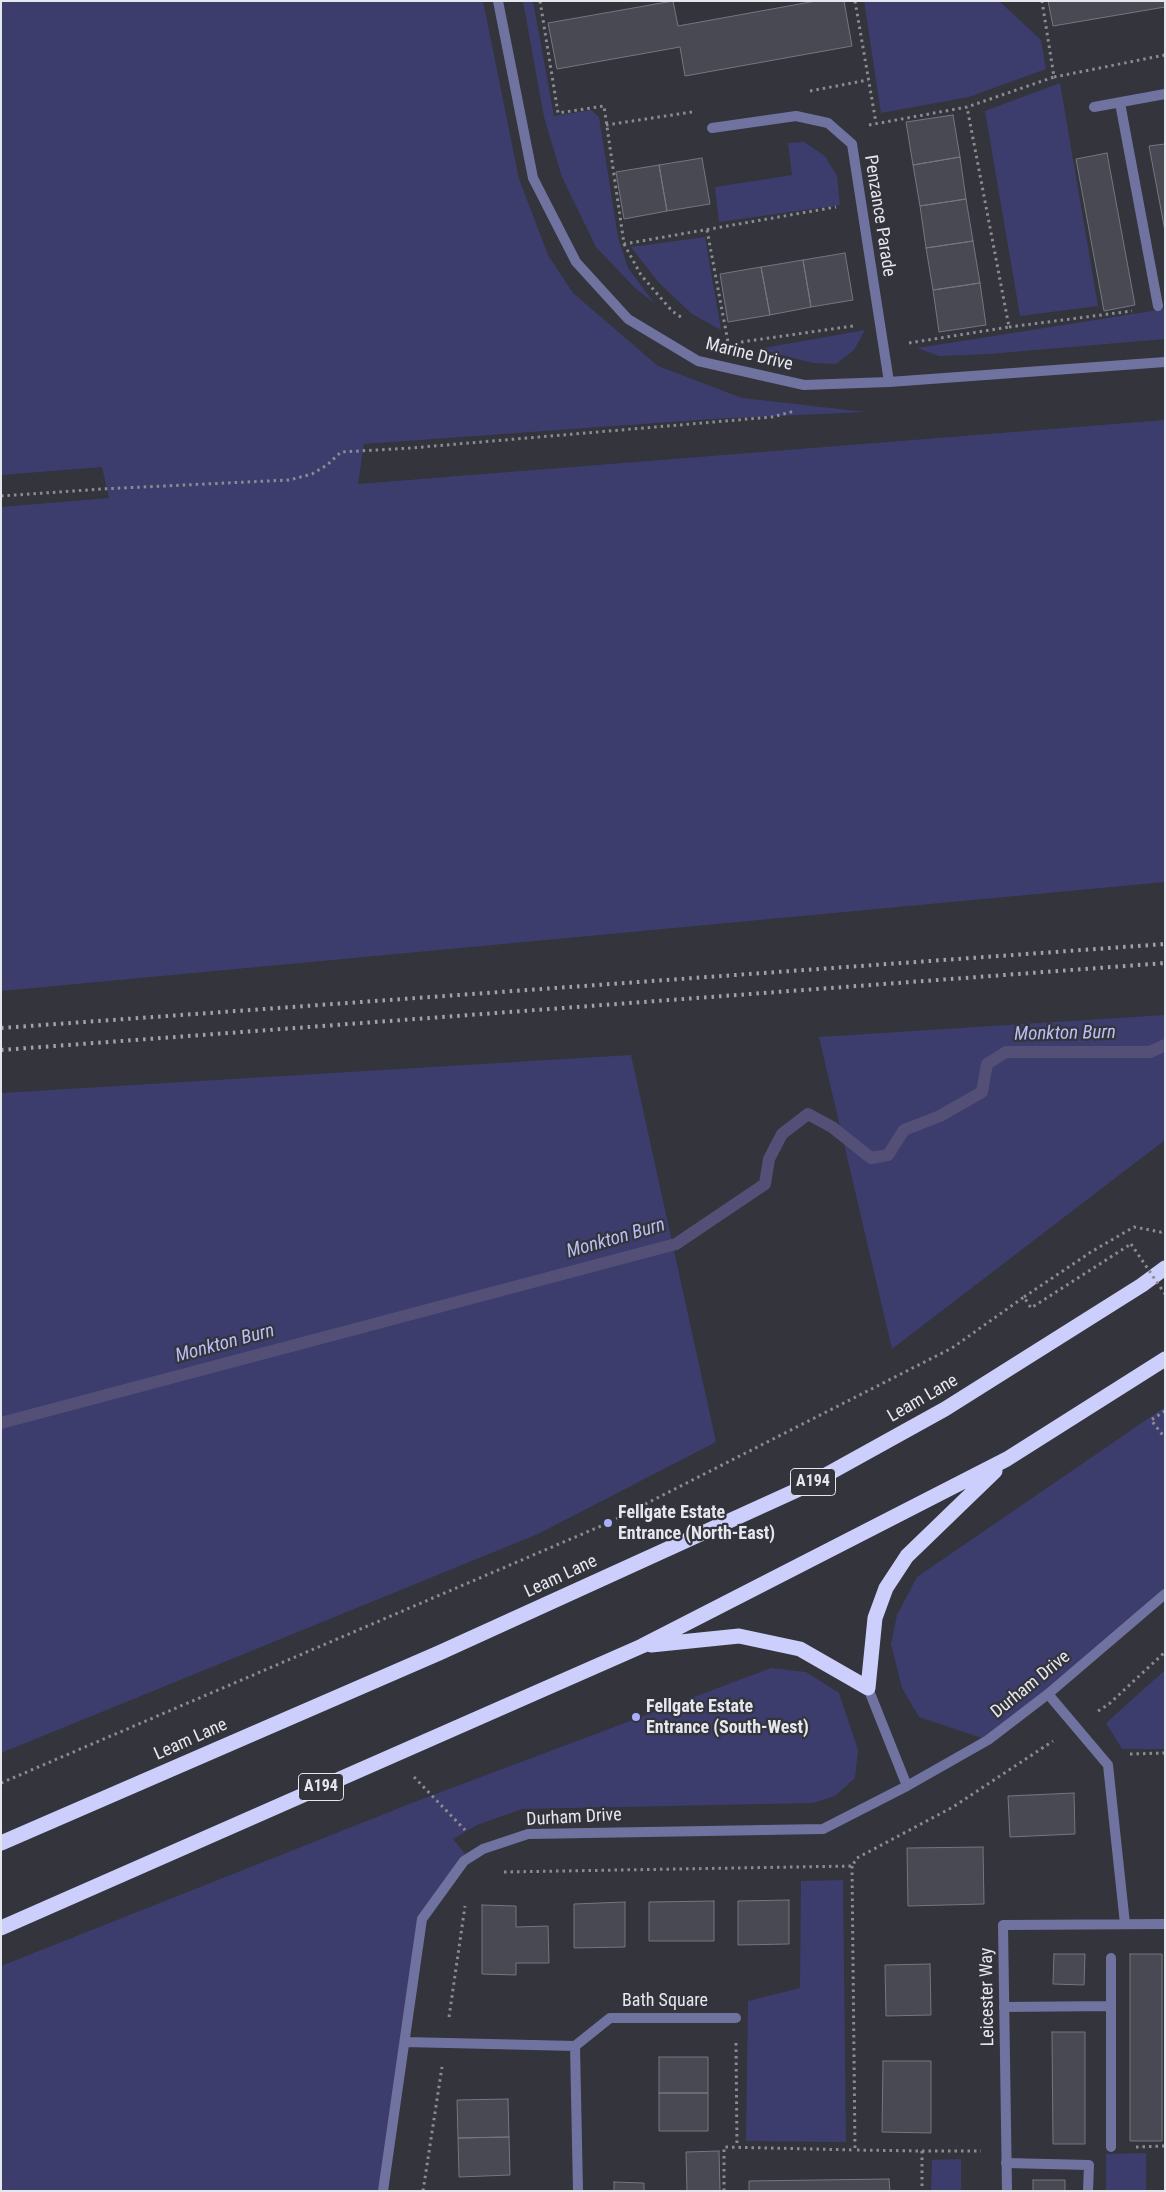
<!DOCTYPE html>
<style>
body{margin:0}
#map{position:relative;width:1166px;height:2192px;overflow:hidden;background:#33343c;font-family:"Roboto Condensed",sans-serif}
canvas{display:block}
.frame{position:absolute;inset:0;border:2px solid #e6e7ed;pointer-events:none}
</style>
<div id="map">
<canvas width="1166" height="2192"></canvas>
<div class="frame"></div>
</div>
<script>
const g = document.querySelector('canvas').getContext('2d');
g.lineJoin = 'round';
function fill(path, color) {
  g.fillStyle = color;
  g.fill(path, 'evenodd');
}
function toPath(rows) {
  const path = new Path2D();
  for (const r of rows) {
    path.moveTo(r[0], r[1]);
    for (let i = 2; i < r.length; i += 2) path.lineTo(r[i], r[i + 1]);
  }
  return path;
}
function trace(path, color, width, dash) {
  g.strokeStyle = color;
  g.lineWidth = width;
  g.lineCap = dash ? 'butt' : 'round';
  g.setLineDash(dash || []);
  g.stroke(path);
}
function write(font, color, halo, rows, align = 'center') {
  g.font = font + ' "Roboto Condensed",sans-serif';
  g.lineWidth = 4.5;
  g.setLineDash([]);
  g.textBaseline = 'middle';
  g.strokeStyle = halo;
  g.fillStyle = color;
  for (const [text, x, y, turn = 0] of rows) {
    g.save();
    g.translate(x, y);
    g.rotate((+turn || 0) * Math.PI / 180);
    g.textAlign = isNaN(turn) ? turn : align;
    if (halo) g.strokeText(text, 0, 0);
    g.fillText(text, 0, 0);
    g.restore();
  }
}
fill(toPath([
 [1,1,483,1,519,179,548,255,573,293,658,366,742,398,866,412,711,419,364,444,358,484,1165,420,1165,882,1,991,1,507,109,498,102,467,1,475],
 [523,1,533,1,554,116,591,110,599,117,618,237,628,268,654,303,635,288,596,247,562,177,544,117],
 [864,1,999,1,1041,40,1046,69,969,97,881,113],
 [1060,83,1098,306,1020,316,985,111],
 [804,142,825,156,837,176,840,205,719,222,715,187,792,175,788,143],
 [705,237,721,330,692,314,659,283,631,247],
 [1165,309,1165,339,989,354,939,356,917,348],
 [865,330,854,350,836,364,813,363,758,349],
 [1165,1015,1165,1140,892,1349,819,1037],
 [631,1055,716,1442,538,1534,1,1753,1,1093],
 [1165,1407,1165,1594,988,1740,919,1717,902,1688,891,1644,897,1615,917,1577],
 [771,1668,806,1672,839,1693,858,1750,855,1778,835,1796,813,1803,522,1809,477,1825,453,1839,469,1859,422,1920,383,2191,1,2191,1,1966,417,1801],
 [1165,1670,1165,1749,1122,1749,1106,1723],
 [843,1880,846,2142,746,2141,748,2001,800,1988,801,1881],
 [1146,2153,1146,2191,1106,2191,1106,2154],
 [961,2159,961,2191,931,2191,932,2160]
]), '#3c3d6d');
trace(toPath([
 [1,1423,676,1244,765,1184,769,1159,782,1134,808,1114,832,1127,871,1158,888,1155,904,1130,940,1116,982,1092,987,1064,1006,1052,1150,1052,1165,1045]
]), '#544f77', 12);
const building = toPath([
 [673,1,678,26,816,1,844,1,852,46,685,76,680,47,557,69,548,23,673,1],
 [1048,1,1165,1,1165,7,1053,26,1048,1],
 [953,115,960,157,913,165,906,122,953,115],
 [1165,144,1165,231,1149,146,1165,144],
 [1107,153,1135,305,1104,311,1076,159,1107,153],
 [960,157,966,199,920,206,913,165,960,157],
 [702,158,710,204,667,211,659,165,702,158],
 [659,165,667,211,624,219,616,172,659,165],
 [966,199,973,241,926,248,920,206,966,199],
 [973,241,980,283,933,290,926,248,973,241],
 [845,253,853,300,811,307,803,260,845,253],
 [803,260,811,307,770,315,761,267,803,260],
 [761,267,770,315,728,322,720,274,761,267],
 [980,283,986,325,939,332,933,290,980,283],
 [1074,1793,1075,1834,1010,1837,1008,1796,1074,1793],
 [983,1847,984,1904,908,1906,907,1848,983,1847],
 [789,1900,789,1944,738,1945,738,1901,789,1900],
 [714,1901,714,1941,649,1941,649,1902,714,1901],
 [625,1902,625,1947,574,1948,574,1904,625,1902],
 [482,1905,516,1906,516,1927,548,1926,549,1963,516,1963,516,1975,482,1974,482,1905],
 [1054,1954,1085,1954,1084,1985,1053,1984,1054,1954],
 [1130,1954,1162,1954,1162,2141,1130,2141,1130,1954],
 [930,1964,931,2015,886,2016,885,1965,930,1964],
 [1052,2032,1085,2032,1085,2144,1053,2144,1052,2032],
 [659,2057,708,2057,708,2093,659,2093,659,2057],
 [883,2061,931,2061,931,2133,882,2132,883,2061],
 [659,2093,708,2093,708,2131,659,2131,659,2093],
 [508,2099,509,2137,458,2138,457,2100,508,2099],
 [509,2137,510,2175,459,2177,458,2138,509,2137],
 [719,2151,720,2191,687,2191,686,2152,719,2151],
 [889,2179,890,2191,749,2191,749,2181,889,2179],
 [1033,2180,1065,2180,1065,2191,1033,2191,1033,2180],
 [614,2182,644,2183,644,2191,614,2191,614,2182]
]);
fill(building, '#484953');
trace(building, '#757680', 1);
trace(toPath([
 [540,1,558,113,604,106,624,244,836,207],
 [855,1,876,123],
 [1054,77,1165,55],
 [810,91,868,80],
 [606,125,692,112],
 [869,125,967,107,1054,77,1042,1],
 [707,230,728,342],
 [624,244,641,275,672,311,684,319],
 [1009,327,1132,311],
 [741,342,853,326],
 [909,343,1009,327,967,107],
 [1,496,102,489,289,480,312,474,327,465,341,452,411,448,772,417,795,411],
 [1024,1297,1091,1252,1134,1227,1161,1232,1165,1229],
 [1165,1411,1151,1420,1165,1438],
 [1098,1711,1109,1704,1165,1652],
 [1130,1754,1165,1753],
 [414,1777,465,1830],
 [1,1783,608,1523,952,1348,1024,1297,1031,1308,1131,1244],
 [852,1866,855,2150,922,2151,922,2191],
 [504,1872,852,1866,857,1858,953,1807,1053,1741],
 [449,2017,465,1906],
 [736,2043,737,2147],
 [1136,2147,1165,2146],
 [922,2151,981,2151],
 [423,2191,442,2067],
 [724,2191,724,2147,855,2150]
]), '#8b8c93', 3, [2.5, 4]);
trace(toPath([
 [1120,103,1158,306],
 [1111,1958,1111,2006],
 [1004,2007,1111,2006,1111,2147],
 [1006,2163,1089,2165,1088,2191]
]), '#7073a0', 10);
trace(toPath([
 [498,1,533,178,576,262,628,319,698,361,804,385,889,382,1165,362],
 [1094,107,1165,94],
 [712,128,796,116,828,123,852,144,889,382],
 [868,1688,907,1786],
 [1048,1694,1108,1765,1125,1924],
 [405,2042,575,2046,578,2191],
 [575,2046,610,2018,736,2018],
 [383,2191,422,1919,464,1861,483,1849,528,1834,823,1829,907,1786,988,1740,1048,1694,1165,1594],
 [1007,2191,1003,1925,1165,1924]
]), '#7073a0', 10);
trace(toPath([
 [651,1645,739,1636,800,1649,868,1688,875,1618,886,1588,907,1556,995,1471],
 [1,1843,439,1653,806,1486,945,1409,1142,1285,1165,1268],
 [1,1928,642,1646,1007,1459,1165,1359]
]), '#cccffc', 15);
trace(toPath([
 [1,1028,1165,944],
 [1,1050,1165,963]
]), '#a2a3aa', 4, [2.5, 5]);
trace(toPath([
 [1131,1244,1165,1294]
]), '#8b8c93', 3, [2.5, 4]);
for (const [x, y, r, color] of [
 [608,1523,5,"#abaffb"],
 [636,1717,5,"#abaffb"]
]) {
  const dot = new Path2D();
  dot.arc(x, y, r, 0, 2 * Math.PI);
  g.fillStyle = color;
  g.fill(dot);
  trace(dot, '#33343c', 2);
}
for (const [x, y, w] of [
 [813,1482,45],
 [321,1787,45]
]) {
  const box = new Path2D();
  box.roundRect(x - w / 2, y - 13.5, w, 27, 4);
  g.fillStyle = '#33343c';
  g.fill(box);
  trace(box, '#e6e7ed', 1);
}
write('bold 16px', '#e6e7ed', null, [
 ["A194",813,1482],
 ["A194",321,1787]
]);
write('18px', '#e6e7ed', '#33343c', [
 ["Penzance Parade",879,216,81],
 ["Marine Drive",749,355,14],
 ["Leam Lane",923,1399,-30],
 ["Leam Lane",561,1577,-25],
 ["Durham Drive",1031,1685,-39],
 ["Leam Lane",191,1740,-24],
 ["Durham Drive",574,1818,-3],
 ["Leicester Way",988,1997,-91],
 ["Bath Square",665,2001]
]);
write('bold 18px', '#e6e7ed', '#33343c', [
 ["Fellgate Estate",618,1513],
 ["Entrance (North-East)",618,1534],
 ["Fellgate Estate",646,1707],
 ["Entrance (South-West)",646,1728]
], 'left');
write('italic 19px', '#babef4', '#33343c', [
 ["Monkton Burn",1065,1034,-1],
 ["Monkton Burn",616,1239,-16],
 ["Monkton Burn",225,1344,-15]
]);
</script>
